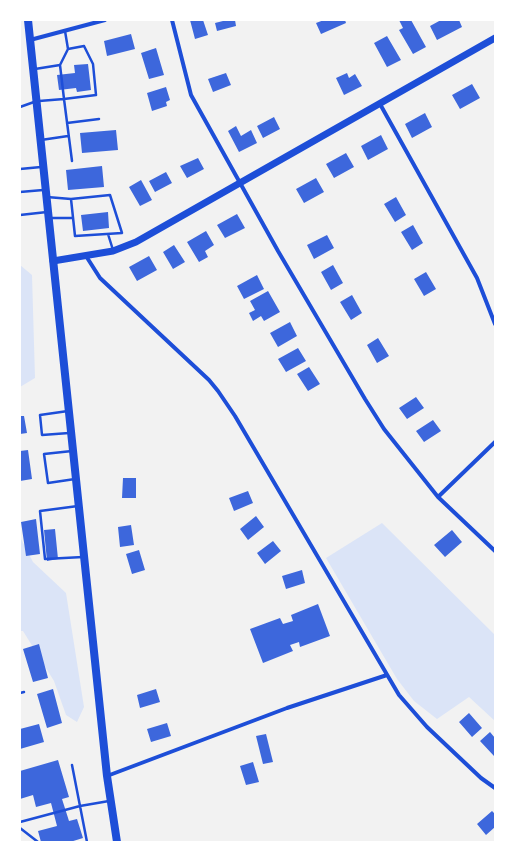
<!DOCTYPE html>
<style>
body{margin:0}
#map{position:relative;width:515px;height:862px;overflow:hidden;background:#f2f2f2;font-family:"Libre Baskerville",serif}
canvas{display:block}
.frame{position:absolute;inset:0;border:21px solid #fff;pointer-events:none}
</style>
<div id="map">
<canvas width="515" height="862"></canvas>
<div class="frame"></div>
</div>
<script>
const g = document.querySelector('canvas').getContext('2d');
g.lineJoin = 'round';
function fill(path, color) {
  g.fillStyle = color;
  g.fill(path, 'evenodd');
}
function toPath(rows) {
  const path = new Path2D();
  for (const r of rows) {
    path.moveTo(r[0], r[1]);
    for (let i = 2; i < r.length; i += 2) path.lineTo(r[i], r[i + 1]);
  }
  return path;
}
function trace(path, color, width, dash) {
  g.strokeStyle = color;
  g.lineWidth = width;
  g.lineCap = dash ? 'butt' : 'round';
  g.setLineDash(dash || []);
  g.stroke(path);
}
fill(toPath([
 [20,265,32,275,35,378,20,387],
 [382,523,495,635,495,721,469,697,437,719,414,701,397,679,326,558],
 [20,537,33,562,66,593,84,707,77,722,66,715,54,681,23,631,20,631]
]), '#dbe4f7');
fill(toPath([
 [190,20,203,20,208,35,195,39],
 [227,20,235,20,236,26,217,31,215,23],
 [324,20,345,20,346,23,321,34,316,23],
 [399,20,411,20,426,47,413,54,399,30,403,28],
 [441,20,459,20,462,27,437,40,430,26],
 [131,34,135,49,107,56,104,41],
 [387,36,401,60,387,67,374,43],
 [156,48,164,75,149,79,141,53],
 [88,64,91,90,77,92,76,88,59,90,57,75,75,73,74,65],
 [226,73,231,85,213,92,208,79],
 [347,73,349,78,355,74,362,86,344,95,336,78],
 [472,84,480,98,460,109,452,95],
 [166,87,170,100,166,102,167,106,152,111,147,93],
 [425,113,432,127,412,138,405,124],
 [274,117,280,129,263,138,257,126],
 [236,126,241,136,251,130,257,143,239,152,228,131],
 [116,130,118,150,82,153,80,133],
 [381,135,388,149,368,160,361,146],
 [346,153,354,167,334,178,326,164],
 [198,158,204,169,187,178,180,166],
 [102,166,104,187,68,190,66,170],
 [166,172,172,183,155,192,149,181],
 [316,178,324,192,304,203,296,189],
 [141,180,152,200,140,206,129,187],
 [396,197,406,215,395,222,384,204],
 [108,212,109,228,83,231,81,215],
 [237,214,245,228,225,238,217,225],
 [413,225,423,243,412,250,401,232],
 [206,231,214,245,205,251,208,257,199,262,187,242],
 [327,235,334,248,314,259,307,245],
 [174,245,185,262,173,269,163,252],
 [149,256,157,270,137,281,129,267],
 [333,265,343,283,331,290,321,272],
 [426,272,436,289,424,296,414,279],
 [257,275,264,289,244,299,237,286],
 [268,291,280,312,264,321,261,316,253,321,249,313,255,310,250,301],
 [352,295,362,313,351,320,340,302],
 [290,322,297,336,278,347,270,333],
 [378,338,389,356,377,363,367,345],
 [298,348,306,361,286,372,278,359],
 [309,367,320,384,308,391,297,374],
 [416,397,424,408,407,419,399,408],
 [20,416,24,416,27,433,20,434],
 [433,420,441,431,424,442,416,431],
 [28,450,32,479,20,481,20,451],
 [123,478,136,478,136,498,122,498],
 [248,491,253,503,234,511,229,498],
 [256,516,264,527,248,540,240,529],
 [36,519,40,554,26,556,21,522],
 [131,525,134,545,120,547,118,527],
 [55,529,58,559,47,561,44,530],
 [452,530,462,542,445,557,434,545],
 [273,541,281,551,265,564,257,553],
 [139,550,145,570,132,574,126,554],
 [302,570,305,583,286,589,282,576],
 [318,604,330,636,300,647,299,642,290,645,293,651,263,663,250,629,280,618,283,624,293,621,291,615],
 [39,644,48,678,33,682,23,649],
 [53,689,62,723,47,728,37,694],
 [156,689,160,702,140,708,137,695],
 [469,713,482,728,472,737,459,722],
 [167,723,171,736,151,742,147,729],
 [39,724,44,742,20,749,20,729],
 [490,732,495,738,495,755,494,756,480,741],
 [266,734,273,762,263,764,256,736],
 [58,760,69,797,62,799,69,821,77,819,83,838,70,842,41,842,38,831,57,826,51,803,36,807,33,795,20,799,20,771],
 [253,762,259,782,246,785,240,766],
 [492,811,495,814,495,827,486,835,477,824]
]), '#3d67dc');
trace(toPath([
 [65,31,68,49],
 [84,46,93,64,96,95,64,99,60,65,68,49,84,46],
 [35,69,60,65],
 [39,101,64,99,72,161],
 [20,107,34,102],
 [67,123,99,119],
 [41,140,68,136],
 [20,169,41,167],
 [20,192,43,190],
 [47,197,71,199,110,195,122,233,75,236,71,199],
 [20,215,47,212],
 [49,218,73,218],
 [108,234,113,250],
 [68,411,40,415,42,435,69,433],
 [72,451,44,454,48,483,75,479],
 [78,506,40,511,45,559,83,557],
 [20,693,24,692],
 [72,765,87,842],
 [20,822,80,806,109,801],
 [20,828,38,842]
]), '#1d4ed8', 2.5);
trace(toPath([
 [172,20,191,95,278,251,365,399,384,429,438,497,495,551],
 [30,40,105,20],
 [380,104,477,278,495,324],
 [86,256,100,278,209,380,218,391,235,416,399,695,427,727,481,778,495,788],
 [438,497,495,442],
 [107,776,287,708,387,675]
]), '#1d4ed8', 4);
trace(toPath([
 [53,261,113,251,136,242,495,38]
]), '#1d4ed8', 7);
trace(toPath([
 [28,20,107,776,117,842]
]), '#1d4ed8', 8);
</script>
